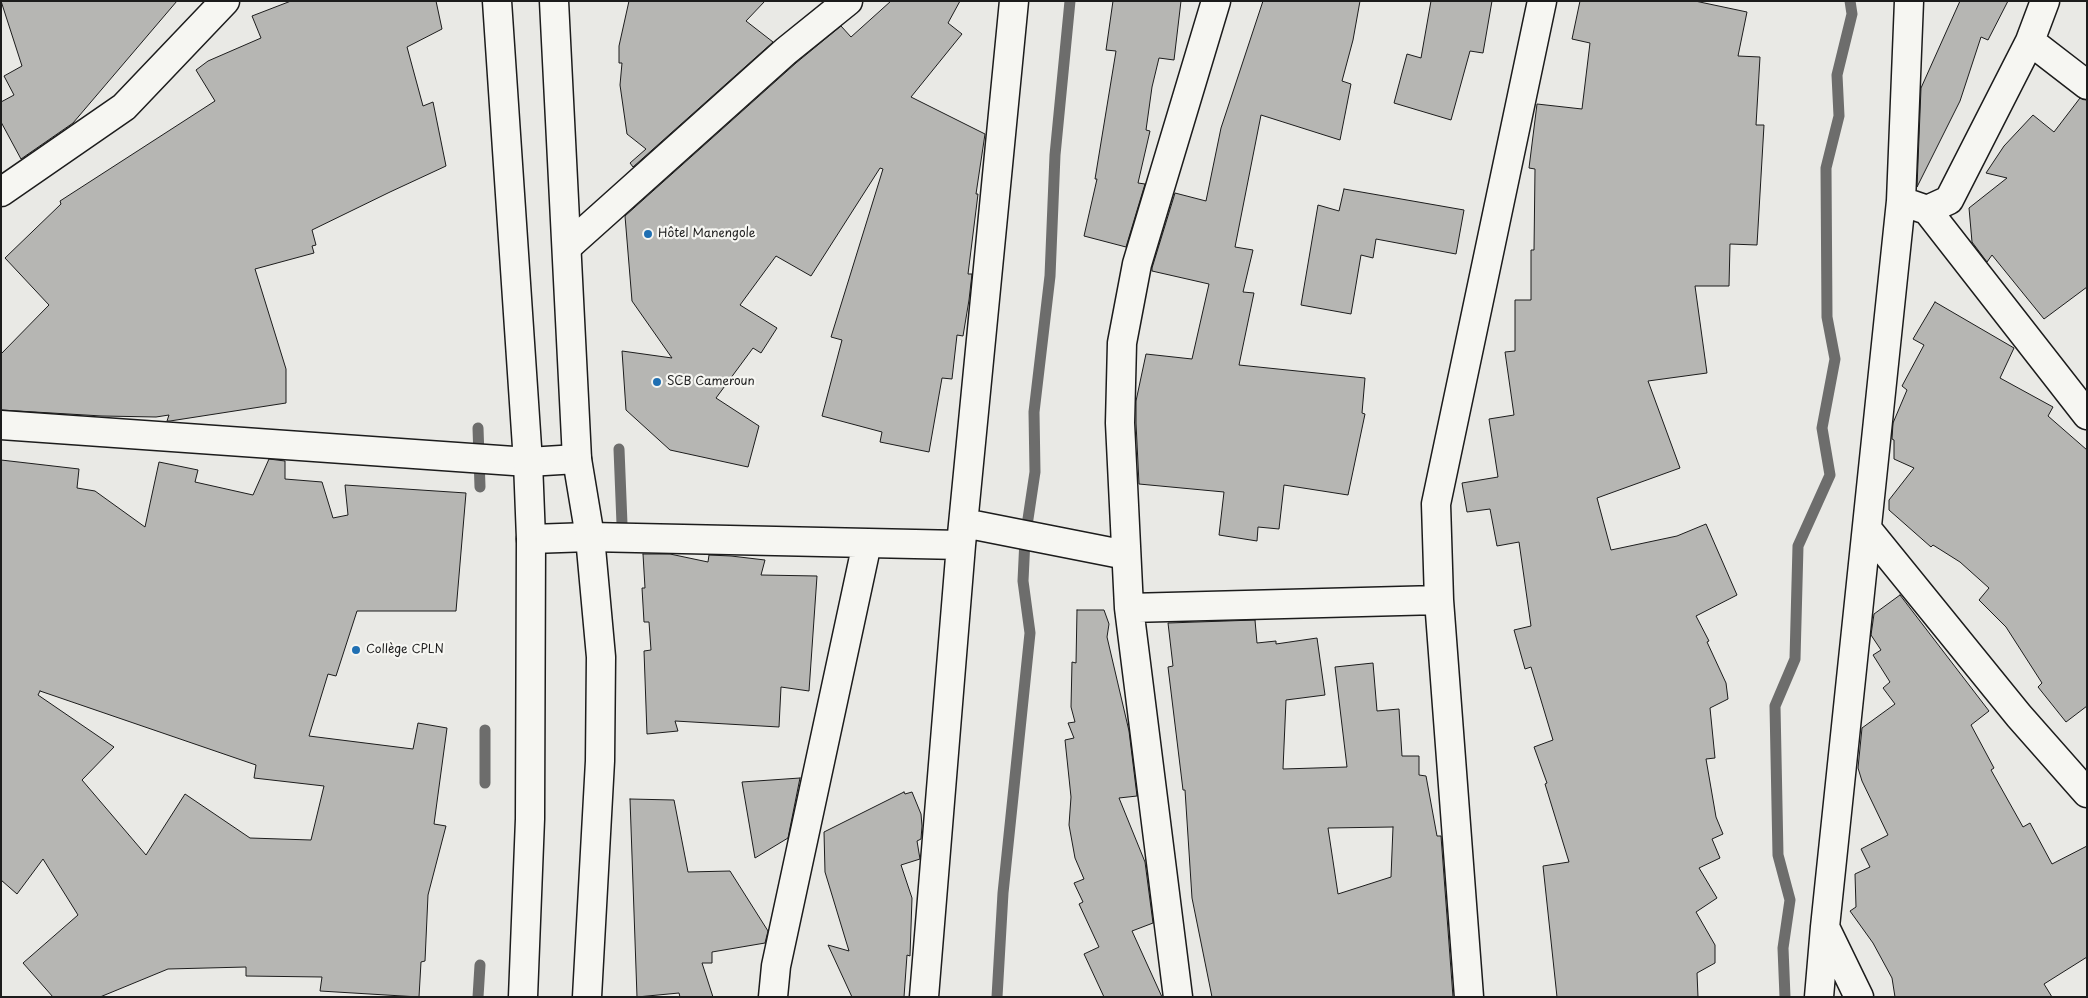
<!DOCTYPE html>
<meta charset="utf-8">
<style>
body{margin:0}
#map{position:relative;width:2088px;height:998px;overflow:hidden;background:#e9e9e5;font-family:"Playpen Sans",sans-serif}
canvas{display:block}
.frame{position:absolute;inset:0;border:2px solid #1c1c1c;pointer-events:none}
</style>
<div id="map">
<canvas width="2088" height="998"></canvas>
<div class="frame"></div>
</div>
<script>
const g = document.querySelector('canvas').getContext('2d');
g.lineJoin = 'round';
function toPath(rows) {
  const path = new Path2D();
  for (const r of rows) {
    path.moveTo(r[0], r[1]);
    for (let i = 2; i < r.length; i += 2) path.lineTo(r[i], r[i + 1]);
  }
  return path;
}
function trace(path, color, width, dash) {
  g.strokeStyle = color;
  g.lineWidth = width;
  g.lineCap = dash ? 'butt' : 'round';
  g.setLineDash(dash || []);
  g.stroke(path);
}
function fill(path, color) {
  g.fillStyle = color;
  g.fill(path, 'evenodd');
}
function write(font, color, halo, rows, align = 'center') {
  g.font = font + ' "Playpen Sans",sans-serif';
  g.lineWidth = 4.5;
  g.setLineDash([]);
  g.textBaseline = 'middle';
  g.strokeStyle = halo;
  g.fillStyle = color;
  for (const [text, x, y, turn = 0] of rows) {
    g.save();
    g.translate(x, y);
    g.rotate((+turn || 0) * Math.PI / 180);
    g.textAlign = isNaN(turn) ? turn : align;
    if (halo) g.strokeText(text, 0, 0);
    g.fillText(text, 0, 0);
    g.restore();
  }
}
trace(toPath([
 [478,428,480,487],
 [619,449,622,524],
 [485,783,485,730],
 [478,997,480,965],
 [997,997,1003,893,1030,633,1023,581,1025,539,1035,472,1034,412,1050,276,1055,155,1070,1],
 [1785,997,1783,948,1790,900,1778,855,1775,706,1795,659,1798,546,1830,475,1822,428,1835,359,1827,317,1826,168,1839,116,1837,75,1852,14,1850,1]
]), '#6d6d6c', 11);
const building = toPath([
 [1,1,177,1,73,123,21,159,1,122,1,102,14,95,4,76,22,66,1,1],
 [291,1,436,1,442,29,407,47,423,106,433,102,446,166,390,192,312,230,316,245,312,246,314,253,255,269,286,369,286,403,170,421,167,421,169,415,156,417,102,416,1,410,1,354,49,305,5,258,61,204,60,201,215,101,196,70,208,61,261,38,252,16,291,1],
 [629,1,765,1,746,21,773,42,633,167,630,163,646,149,627,134,620,85,622,63,619,63,619,46,629,1],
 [891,1,960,1,948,23,962,34,911,97,985,134,976,194,978,194,968,274,972,274,969,300,963,336,957,335,952,379,942,378,929,452,880,442,882,432,822,416,842,340,831,337,883,169,880,168,811,276,776,256,740,305,777,328,761,353,753,348,716,398,759,426,748,467,670,450,626,410,622,351,672,358,632,301,625,216,796,63,841,26,851,37,891,1],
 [1113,1,1181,1,1174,60,1159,58,1152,87,1146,130,1150,131,1138,183,1145,184,1126,247,1084,236,1097,179,1095,179,1116,51,1106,50,1113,1],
 [1263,1,1360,1,1353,40,1342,81,1351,84,1340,140,1261,115,1235,247,1253,250,1243,292,1254,293,1239,365,1365,378,1362,413,1365,414,1348,495,1284,485,1279,529,1258,527,1257,541,1219,535,1224,492,1139,484,1136,423,1136,401,1146,354,1192,359,1209,284,1152,271,1152,268,1175,193,1206,201,1221,128,1263,1],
 [1431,1,1492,1,1483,53,1470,51,1451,120,1394,103,1407,54,1421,58,1431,1],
 [1580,1,1695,1,1747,12,1738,56,1760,57,1756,125,1764,125,1757,245,1730,244,1729,286,1695,286,1707,373,1648,381,1680,468,1597,498,1611,550,1677,536,1706,524,1737,595,1696,616,1709,641,1707,642,1726,683,1728,699,1710,708,1715,758,1706,759,1716,817,1723,834,1712,839,1720,858,1699,868,1717,898,1696,912,1715,945,1715,963,1697,973,1698,997,1557,997,1543,866,1569,862,1545,784,1547,783,1534,747,1553,740,1531,667,1525,669,1514,630,1531,626,1519,542,1497,546,1490,509,1467,512,1462,483,1498,477,1489,419,1514,415,1505,352,1515,351,1515,300,1531,300,1531,250,1534,250,1535,169,1529,168,1537,104,1582,109,1590,43,1572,39,1580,1],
 [1960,1,2008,1,1988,40,1981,37,1960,101,1917,187,1921,88,1960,1],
 [2080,98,2087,100,2087,287,2044,319,1992,255,1987,262,1972,242,1969,208,2007,178,1986,173,2004,146,2033,115,2054,132,2080,98],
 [1344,189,1464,210,1456,254,1376,239,1373,258,1361,255,1351,314,1301,305,1318,205,1339,211,1344,189],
 [1935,302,2014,348,2000,378,2053,407,2048,416,2087,450,2087,706,2066,722,2038,687,2042,683,2006,627,1979,600,1989,588,1960,562,1933,545,1931,547,1889,510,1889,500,1914,468,1894,459,1894,440,1892,439,1893,423,1907,390,1902,386,1924,345,1913,339,1935,302],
 [269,459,285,461,285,479,322,482,333,518,348,515,345,485,466,493,456,611,357,611,336,676,328,674,309,736,413,749,418,723,447,728,434,824,446,826,428,895,425,961,421,962,419,997,320,991,322,977,246,976,246,967,168,969,100,997,53,997,23,963,78,915,43,859,17,894,1,880,1,460,79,469,77,488,95,491,145,527,159,462,198,470,195,482,253,495,269,459],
 [40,691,256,765,254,778,324,786,311,840,250,838,185,794,146,855,82,780,114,747,38,695,40,691],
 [643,554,670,554,708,562,709,555,731,556,765,560,761,575,817,576,809,691,781,687,779,727,675,721,678,731,647,734,644,651,651,650,649,622,644,622,642,588,645,588,643,554],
 [1900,595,1989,711,1971,725,1994,768,1991,770,2023,827,2030,823,2052,864,2087,846,2087,957,2044,984,2052,997,1895,997,1892,978,1873,943,1850,911,1856,907,1855,874,1870,867,1861,849,1888,835,1862,781,1858,768,1862,728,1895,704,1883,688,1890,682,1873,655,1881,650,1871,635,1874,614,1900,595],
 [1077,610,1104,610,1109,624,1107,637,1129,731,1137,796,1119,798,1145,862,1153,923,1132,931,1162,997,1104,997,1084,954,1099,947,1079,904,1083,902,1074,883,1084,879,1075,858,1069,825,1071,797,1065,740,1074,738,1068,723,1075,722,1071,707,1072,662,1076,663,1077,610],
 [1255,620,1257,643,1276,641,1276,644,1317,638,1325,695,1286,700,1283,769,1347,767,1335,667,1373,663,1377,711,1399,709,1402,756,1419,756,1419,775,1426,776,1437,836,1441,836,1453,997,1212,997,1192,898,1185,790,1183,790,1168,667,1173,666,1168,623,1255,620],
 [1393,827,1391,877,1338,894,1328,828,1393,827],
 [800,778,788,838,755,858,742,782,800,778],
 [904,792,905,794,912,792,921,814,922,826,921,839,917,841,920,859,901,865,912,898,910,956,907,955,904,997,852,997,828,945,849,951,825,872,824,832,904,792],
 [630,799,674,800,688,872,730,871,768,931,765,943,712,952,712,963,702,963,713,997,680,997,679,993,637,997,630,799]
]);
fill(building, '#b6b6b3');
trace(building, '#1c1c1c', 1);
const minor = toPath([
 [2030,41,2087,85],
 [1,192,124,107,225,1],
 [1901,201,1927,210,1949,200,2030,41,2045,1],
 [1927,210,2087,415],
 [567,247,786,51,848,1],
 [1,425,528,462,577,459],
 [964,523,1126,555],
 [1868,530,2019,716,2087,793],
 [531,539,590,537,961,545],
 [1129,608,1439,600],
 [1825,927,1859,997],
 [773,997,776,966,867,543],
 [924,997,961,545,1014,1],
 [1178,997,1129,608,1120,423,1122,343,1137,264,1216,1],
 [1469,997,1439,600,1436,504,1542,1],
 [1819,997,1825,927,1901,201,1909,1]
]);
const major = toPath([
 [497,1,528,462,531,539,530,819,523,997],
 [554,1,577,459,590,537,601,657,600,761,587,997]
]);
trace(minor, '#1c1c1c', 31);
trace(major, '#1c1c1c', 31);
trace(minor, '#f6f6f2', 28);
trace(major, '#f6f6f2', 28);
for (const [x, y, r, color] of [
 [648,234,5,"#1f6fb2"],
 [657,382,5,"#1f6fb2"],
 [356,650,5,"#1f6fb2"]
]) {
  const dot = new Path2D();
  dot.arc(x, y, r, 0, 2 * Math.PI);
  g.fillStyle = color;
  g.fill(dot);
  trace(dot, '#f6f6f2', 2);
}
write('12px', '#1c1c1c', '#f6f6f2', [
 ["Hôtel Manengole",658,234],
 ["SCB Cameroun",667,382],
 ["Collège CPLN",366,650]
], 'left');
</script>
